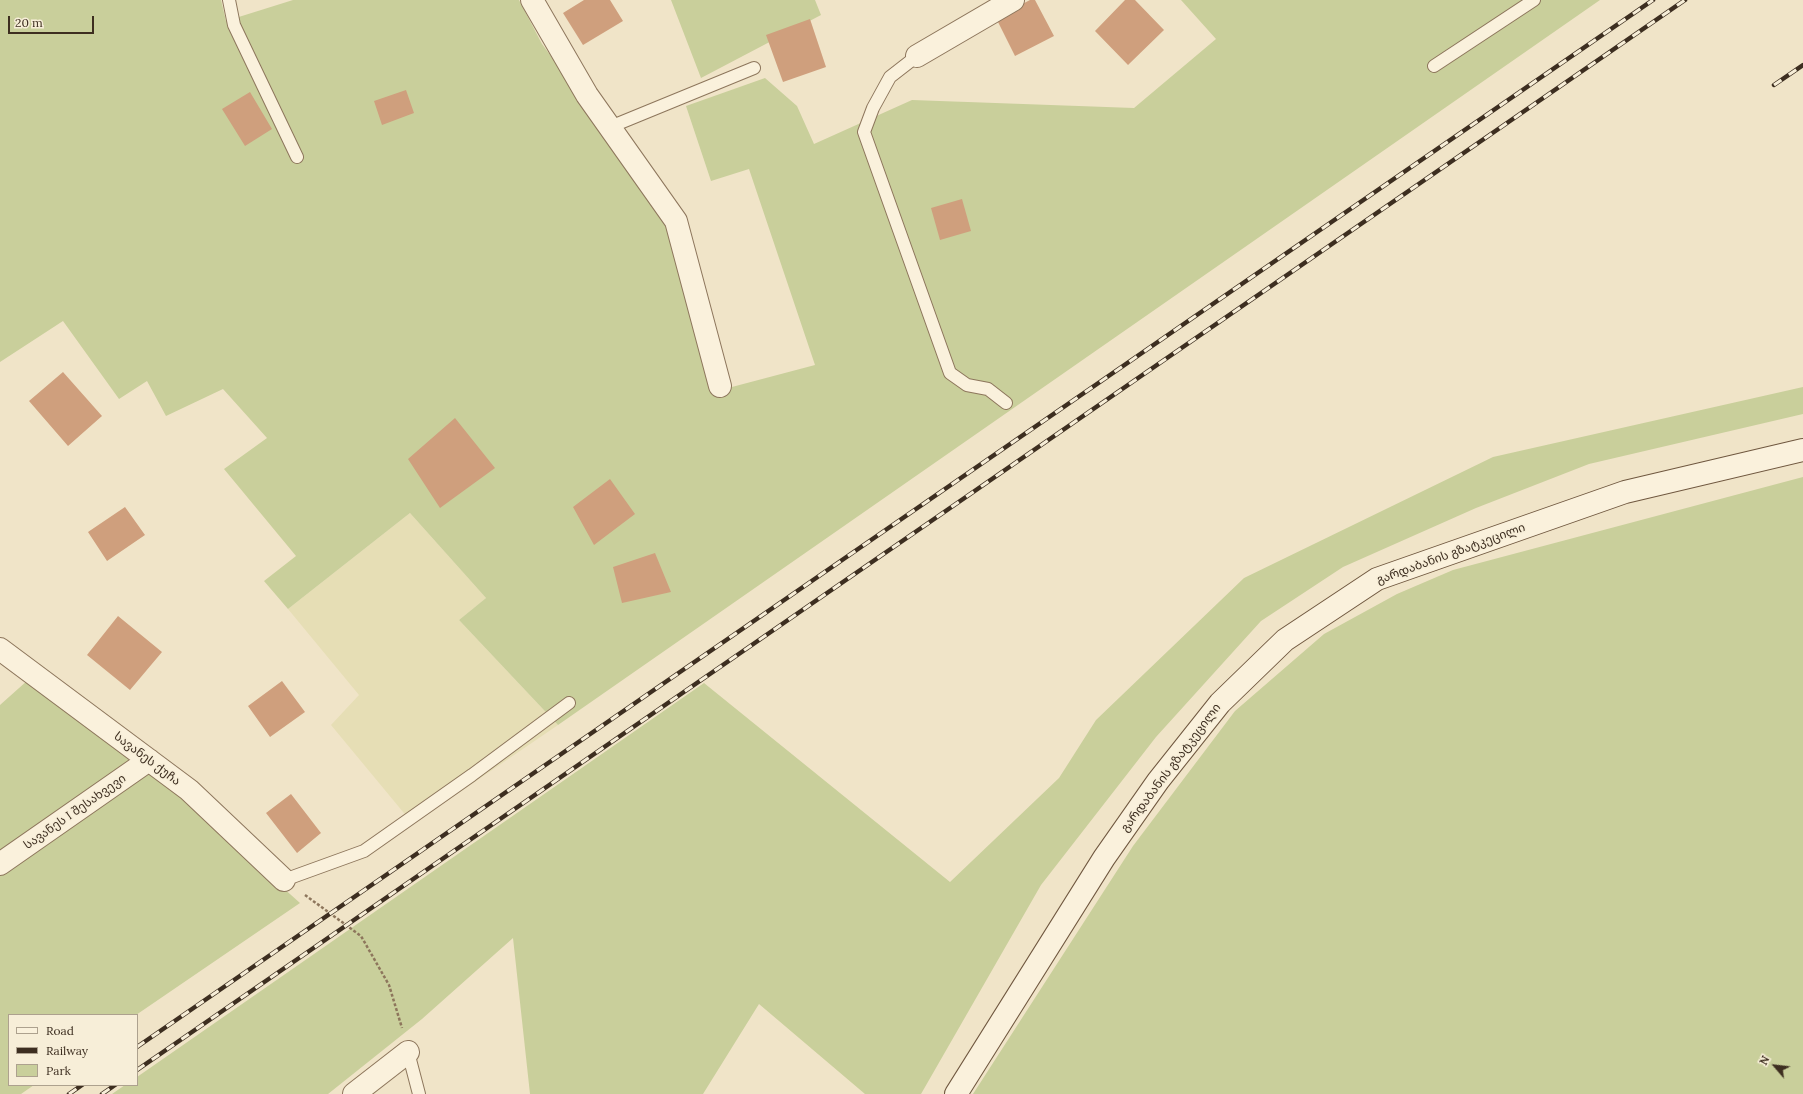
<!DOCTYPE html>
<meta charset="utf-8">
<style>
body{margin:0}
#map{position:relative;width:1803px;height:1094px;overflow:hidden;background:#f0e4c8;font-family:Lora,serif}
canvas{display:block}
.legend{position:absolute;left:8px;top:1014px;width:130px;height:72px;box-sizing:border-box;background:#f7eed8;border:1px solid #ada18e;margin:0;padding:5px 7px;list-style:none;font-size:12px;color:#3d2e20}
.legend li{display:flex;align-items:center;gap:8px;height:20px}
.legend b{width:20px;border:1px solid #ada18e}
.north{position:absolute;left:1755px;top:1046px;width:40px;height:40px;-webkit-text-stroke:3px #f7eed8;paint-order:stroke;rotate:298deg;font-size:11px;font-weight:700;line-height:16px;text-align:center;color:#3d2e20}
.north::after{content:'';display:block;margin:auto;width:14px;height:18px;background:#3d2e20;clip-path:polygon(50% 0,100% 100%,50% 72%,0 100%)}
.scale{position:absolute;left:8px;top:16px;width:86px;height:18px;box-sizing:border-box;border:2px solid #3d2e20;border-top:0;padding-left:5px;font-size:12px;line-height:14px;white-space:nowrap;color:#3d2e20;-webkit-text-stroke:3px #f7eed8;paint-order:stroke}
</style>
<div id="map">
<canvas width="1803" height="1094"></canvas>
<ul class="legend">
<li><b style="height:5px;background:#faf1dc"></b>Road</li>
<li><b style="height:5px;background:#3d2e20"></b>Railway</li>
<li><b style="height:11px;background:#c9cf9b"></b>Park</li>
</ul>
<div class="north">N</div>
<div class="scale">20 m</div>
</div>
<script>
const g = document.querySelector('canvas').getContext('2d');
g.lineJoin = 'round';
function fill(path, color) {
  g.fillStyle = color;
  g.fill(path, 'evenodd');
}
function toPath(rows) {
  const path = new Path2D();
  for (const r of rows) {
    path.moveTo(r[0], r[1]);
    for (let i = 2; i < r.length; i += 2) path.lineTo(r[i], r[i + 1]);
  }
  return path;
}
function trace(path, color, width, dash) {
  g.strokeStyle = color;
  g.lineWidth = width;
  g.lineCap = dash ? 'butt' : 'round';
  g.setLineDash(dash || []);
  g.stroke(path);
}
function write(font, color, halo, rows, align = 'center') {
  g.font = font + ' Lora,"Noto Sans Georgian",serif';
  g.lineWidth = 3;
  g.setLineDash([]);
  g.textBaseline = 'middle';
  g.strokeStyle = halo;
  g.fillStyle = color;
  for (const [text, x, y, turn = 0] of rows) {
    g.save();
    g.translate(x, y);
    g.rotate((+turn || 0) * Math.PI / 180);
    g.textAlign = isNaN(turn) ? turn : align;
    if (halo) g.strokeText(text, 0, 0);
    g.fillText(text, 0, 0);
    g.restore();
  }
}
fill(toPath([
 [410,513,486,598,459,620,558,725,413,824,331,725,359,695,288,609]
]), '#e6deb5');
fill(toPath([
 [0,0,221,0,226,21,293,0,519,0,542,44,602,125,667,224,713,392,815,365,749,169,711,181,686,106,765,78,797,106,814,144,912,100,1134,108,1216,39,1181,0,1600,0,558,725,459,620,486,598,410,513,288,609,264,581,296,556,224,469,267,438,223,389,166,416,147,381,119,399,63,321,0,362],
 [671,0,815,0,821,15,701,78],
 [1803,387,1803,414,1589,464,1476,508,1343,567,1261,621,1156,737,1041,885,921,1094,865,1094,759,1004,703,1094,530,1094,513,938,422,1019,328,1094,112,1094,125,1085,137,1085,137,1077,704,683,950,882,1059,778,1096,720,1244,578,1493,457],
 [1803,477,1803,1094,973,1094,1133,846,1235,711,1324,634,1397,594,1453,570],
 [28,680,135,757,0,852,0,705],
 [149,768,300,903,136,1015,9,1015,9,1085,34,1085,21,1094,0,1094,0,873]
]), '#c9cf9b');
fill(toPath([
 [584,0,610,0,623,21,583,45,563,13],
 [1030,0,1035,0,1054,36,1015,56,996,18],
 [1125,0,1135,0,1164,30,1128,65,1095,31],
 [810,19,826,67,783,82,766,35],
 [406,90,414,113,382,125,374,101],
 [250,92,272,129,245,146,222,109],
 [962,199,971,231,940,240,931,208],
 [63,372,102,416,68,446,29,401],
 [455,418,495,468,440,508,408,459],
 [610,479,635,514,594,545,573,507],
 [125,507,145,535,107,561,88,532],
 [655,553,671,592,622,603,613,567],
 [118,616,162,652,130,690,87,655],
 [282,681,305,712,270,737,248,706],
 [291,794,321,833,297,853,266,813]
]), '#cf9f7d');
const lane = toPath([
 [229,0,234,25,297,157],
 [917,56,890,77,873,108,864,132,950,373,967,385,988,389,1006,403],
 [1434,66,1534,0],
 [610,127,754,68],
 [284,880,364,851,472,775,569,703],
 [408,1052,419,1094]
]);
const street = toPath([
 [532,0,587,95,676,221,720,386],
 [917,56,1013,0],
 [0,649,189,790,284,880],
 [0,864,149,760],
 [354,1094,408,1052]
]);
const secondary = toPath([
 [956,1094,1104,858,1158,781,1220,703,1285,640,1377,579,1625,492,1803,450]
]);
trace(lane, '#8d765c', 14);
trace(street, '#8d765c', 24);
trace(secondary, '#6f573f', 24);
trace(toPath([
 [305,895,361,936,389,985,402,1028]
]), '#8d765c', 2.5, [3, 2]);
trace(lane, '#faf1dc', 12);
trace(street, '#faf1dc', 22);
trace(secondary, '#faf1dc', 22);
const rail = toPath([
 [1774,85,1803,65],
 [137,1047,1653,0],
 [137,1070,1685,0],
 [69,1094,82,1085],
 [102,1094,115,1085]
]);
trace(rail, '#3d2e20', 4.5);
trace(rail, '#f7eed8', 3, [9]);
write('12px', '#3d2e20', '#f7eed8', [
 ["გარდაბანის გზატკეცილი",1451,554,-20],
 ["სავანეს ქუჩა",147,759,37],
 ["გარდაბანის გზატკეცილი",1171,768,-53],
 ["სავანეს I შესახვევი",75,812,-35]
]);
</script>
